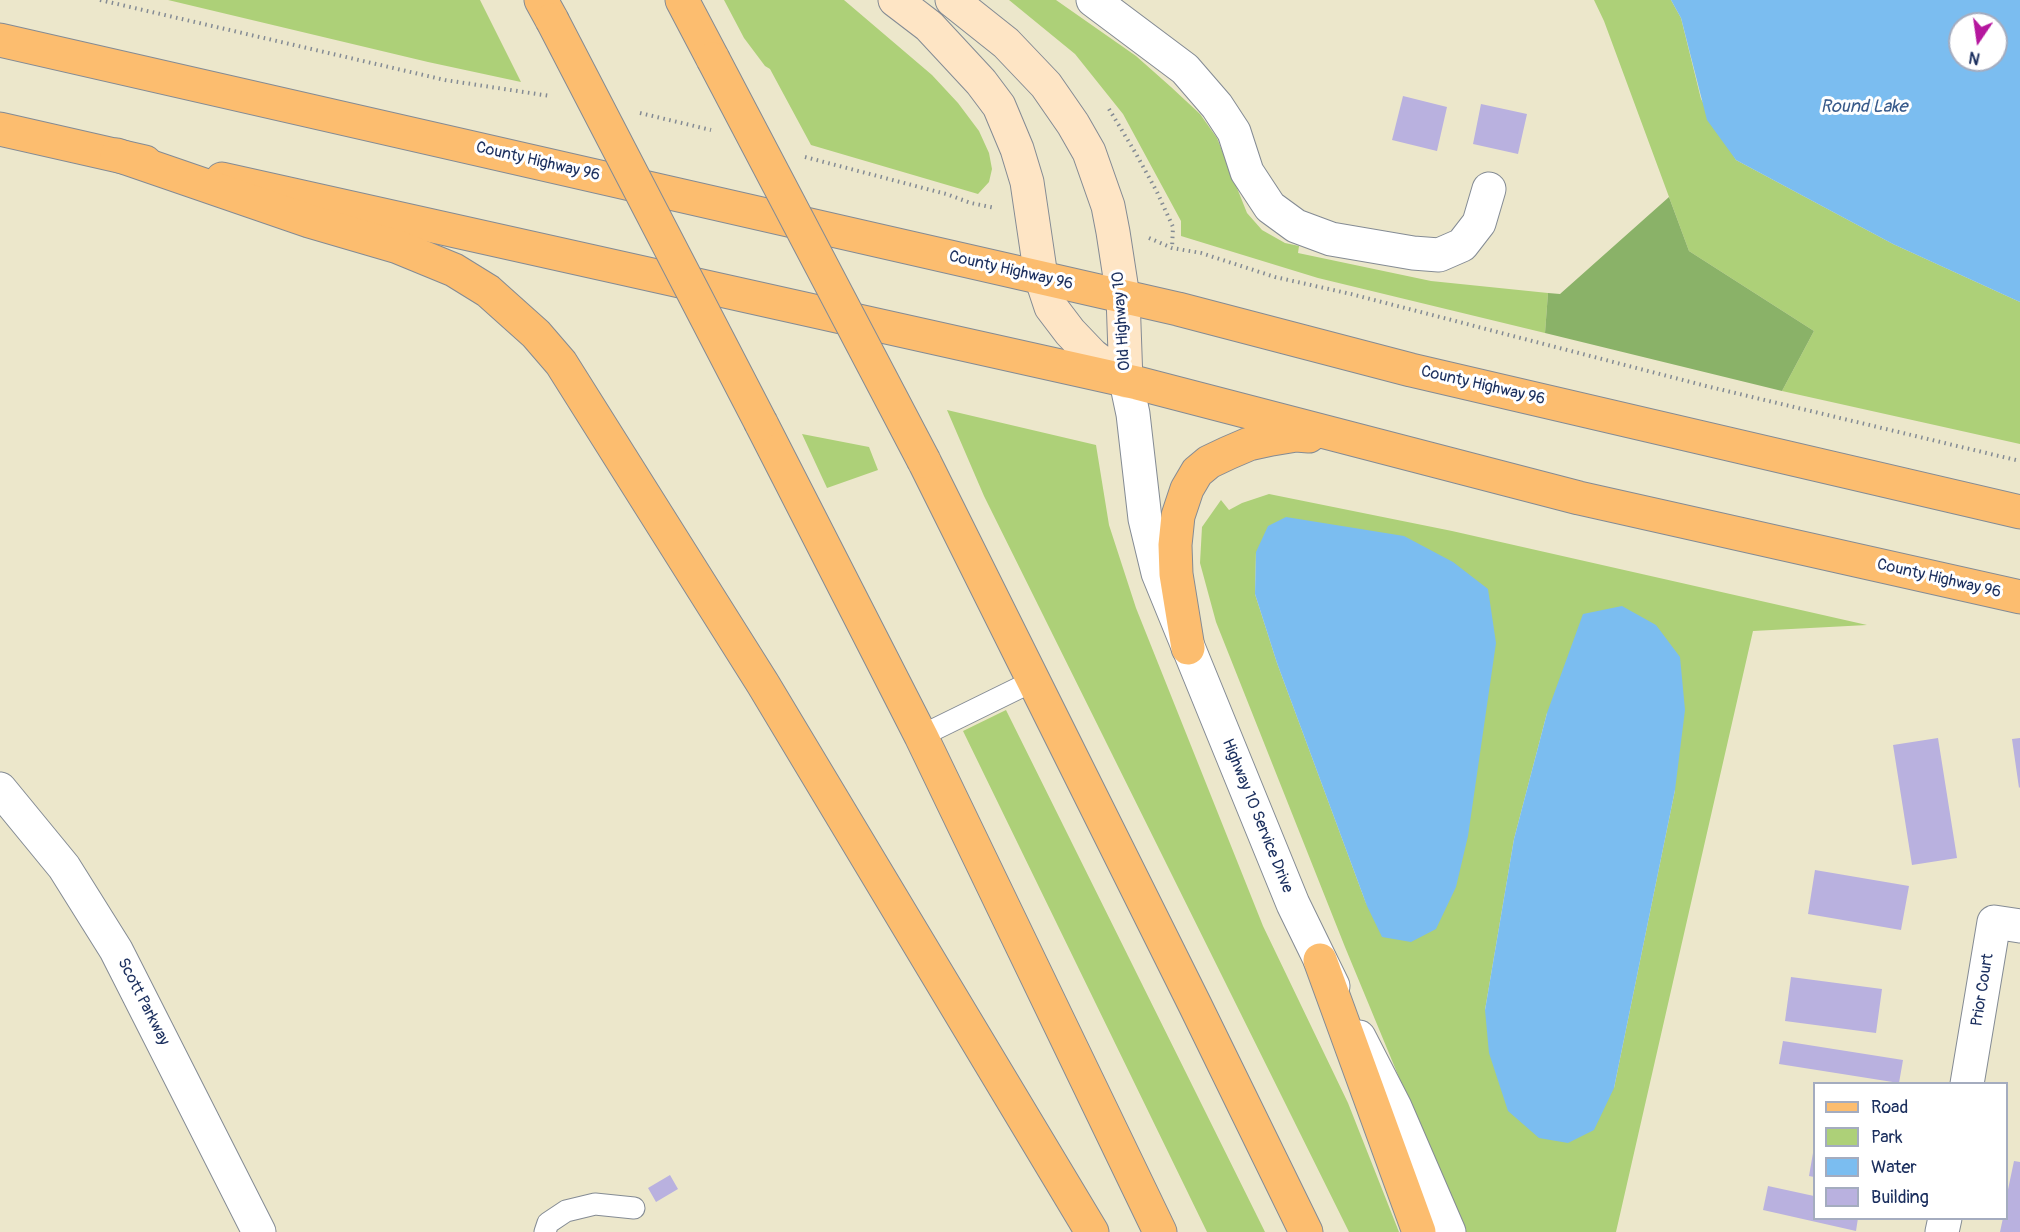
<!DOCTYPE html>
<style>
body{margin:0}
#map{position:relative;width:2020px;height:1232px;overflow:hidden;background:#ece7cb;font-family:Pangolin,sans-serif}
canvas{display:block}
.legend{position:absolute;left:1813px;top:1082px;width:195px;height:138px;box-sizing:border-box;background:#fff;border:2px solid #a4acbf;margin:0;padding:8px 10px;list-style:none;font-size:18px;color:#1b2f5e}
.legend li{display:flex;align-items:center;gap:12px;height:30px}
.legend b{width:30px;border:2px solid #a4acbf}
.north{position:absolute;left:1948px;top:12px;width:60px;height:60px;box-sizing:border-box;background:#fff;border:2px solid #a4acbf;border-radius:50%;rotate:193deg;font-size:16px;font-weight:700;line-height:24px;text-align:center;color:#1b2f5e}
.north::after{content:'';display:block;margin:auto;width:21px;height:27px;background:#b5179e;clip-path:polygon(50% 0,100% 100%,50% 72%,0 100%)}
</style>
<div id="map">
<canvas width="2020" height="1232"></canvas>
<ul class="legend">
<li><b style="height:8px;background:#fcbd6f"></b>Road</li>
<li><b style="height:16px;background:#add078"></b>Park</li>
<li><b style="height:16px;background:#7bbdf0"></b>Water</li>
<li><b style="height:16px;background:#b9b1df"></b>Building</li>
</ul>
<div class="north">N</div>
</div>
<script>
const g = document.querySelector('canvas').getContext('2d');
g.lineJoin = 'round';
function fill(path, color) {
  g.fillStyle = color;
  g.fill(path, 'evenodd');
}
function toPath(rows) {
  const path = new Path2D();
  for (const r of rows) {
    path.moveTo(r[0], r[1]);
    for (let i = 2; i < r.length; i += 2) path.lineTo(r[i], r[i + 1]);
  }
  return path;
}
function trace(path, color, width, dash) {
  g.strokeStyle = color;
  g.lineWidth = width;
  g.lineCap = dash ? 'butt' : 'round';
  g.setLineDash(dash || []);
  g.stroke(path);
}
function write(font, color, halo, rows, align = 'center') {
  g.font = font + ' Pangolin,sans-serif';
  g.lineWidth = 6;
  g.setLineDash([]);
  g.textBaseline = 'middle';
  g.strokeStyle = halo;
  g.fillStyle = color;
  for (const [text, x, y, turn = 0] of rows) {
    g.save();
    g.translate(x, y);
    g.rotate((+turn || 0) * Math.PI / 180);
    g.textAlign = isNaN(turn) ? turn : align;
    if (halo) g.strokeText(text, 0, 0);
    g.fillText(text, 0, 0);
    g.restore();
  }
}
fill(toPath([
 [168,0,480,0,521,82,428,62],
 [724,0,844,0,932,75,958,103,979,131,989,153,992,169,989,182,978,194,811,145,770,69,765,66,744,38],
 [1009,0,1056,0,1136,56,1171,87,1200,114,1217,138,1247,213,1262,230,1285,243,1299,246,1298,253,1431,281,1548,293,1545,333,1318,278,1181,236,1181,221,1123,114,1075,54],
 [1594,0,1671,0,1681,18,1701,99,1736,160,1893,244,2020,302,2020,444,1782,391,1814,331,1689,251,1604,21],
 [947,410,1096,445,1109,525,1136,608,1263,926,1348,1103,1399,1232,1349,1232,984,496],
 [802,434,869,447,878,470,827,488],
 [1269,494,1452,531,1867,625,1753,631,1616,1232,1463,1232,1345,947,1216,622,1200,563,1202,527,1221,500,1229,510,1242,503],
 [1256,552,1367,906,1277,663,1255,594],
 [1547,713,1675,790,1614,1088,1485,1010,1514,839],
 [1006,710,1265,1232,1207,1232,963,731]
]), '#add078');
fill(toPath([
 [1669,197,1689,251,1814,331,1782,391,1545,333,1548,293,1560,294]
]), '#8ab268');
fill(toPath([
 [1671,0,2020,0,2020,302,1893,244,1736,160,1707,120,1681,18],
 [1960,24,1996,24,1996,60,1960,60],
 [1286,517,1404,536,1453,562,1488,589,1496,643,1468,836,1456,887,1436,929,1411,942,1382,937,1367,906,1277,663,1255,594,1256,552,1268,526],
 [1622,606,1656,625,1680,657,1685,710,1675,790,1614,1088,1594,1130,1568,1143,1539,1138,1508,1111,1489,1053,1485,1010,1514,839,1547,713,1583,614]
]), '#7bbdf0');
fill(toPath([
 [1403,96,1447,107,1437,151,1392,140],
 [1481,104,1527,114,1518,154,1473,144],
 [1938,738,1957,858,1912,865,1893,745],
 [2020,738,2020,787,2019,788,2012,739],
 [1815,870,1909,886,1901,930,1808,914],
 [1791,977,1882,989,1876,1033,1785,1021],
 [1783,1041,1903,1060,1899,1083,1779,1064],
 [1813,1153,1814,1153,1814,1177,1809,1176],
 [2014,1161,2020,1162,2020,1232,2000,1232,2003,1218,2006,1218,2006,1199],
 [670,1175,678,1189,656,1202,648,1188],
 [1768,1186,1814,1196,1814,1218,1858,1218,1856,1231,1763,1210]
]), '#b9b1df');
const lane = toPath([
 [921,736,1033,681],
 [545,1232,548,1223,566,1211,595,1204,634,1208]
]);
const street = toPath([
 [1093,0,1185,69,1217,106,1234,132,1247,172,1270,207,1296,226,1331,239,1413,253,1439,255,1462,245,1479,223,1489,189],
 [1126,381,1133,414,1145,519,1158,573,1293,904,1333,986],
 [0,789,64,867,116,950,259,1232],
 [1359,1037,1395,1107,1449,1232],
 [1967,1084,1994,922,2020,926],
 [1942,1232,1945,1218]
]);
const secondary = toPath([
 [895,0,929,26,981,82,999,106,1017,149,1027,182,1041,277,1051,307,1070,332,1092,355,1126,381],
 [952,0,1006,43,1046,85,1073,124,1089,152,1108,206,1113,232,1123,297,1126,381]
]);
const primary = toPath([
 [0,40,1178,309,1411,370,2020,512],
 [0,129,145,162],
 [222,179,1137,383,1579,498,2020,597],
 [1188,648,1176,574,1175,545,1178,516,1187,489,1197,472,1209,462,1228,453,1249,444,1272,439,1296,435,1309,436]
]);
const highway = toPath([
 [541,0,552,20],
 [682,0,713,59],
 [117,155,309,221,398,247,454,270,488,291,536,334,561,363,763,684,1092,1232],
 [761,423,921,736,1160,1232],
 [924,461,1195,1005,1306,1232],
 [1320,960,1419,1232]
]);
trace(lane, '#848b94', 23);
trace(street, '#848b94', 35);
trace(secondary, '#848b94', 35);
trace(primary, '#848b94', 35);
trace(highway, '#848b94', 35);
trace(toPath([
 [100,0,445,80,550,96],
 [1109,109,1135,152,1157,192,1173,227,1172,248],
 [640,113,711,130],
 [805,157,946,194,971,203,995,208],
 [1149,238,1172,248,1201,253,1275,277,1351,294,1706,386,2020,461]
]), '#848b94', 4, [1.5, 4.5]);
trace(lane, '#fff', 21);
trace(street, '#fff', 33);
trace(secondary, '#fee5c5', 33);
trace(primary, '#fcbd6f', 33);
trace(highway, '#fcbd6f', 33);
const highwayBridge = toPath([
 [552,20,761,423],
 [713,59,924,461]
]);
trace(highwayBridge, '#848b94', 35, []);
trace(highwayBridge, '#fcbd6f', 33);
write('16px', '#1b2f5e', '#fff', [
 ["County Highway 96",538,162,13],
 ["County Highway 96",1011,271,13],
 ["Old Highway 10",1122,321,-94],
 ["County Highway 96",1483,386,13],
 ["County Highway 96",1939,579,13],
 ["Highway 10 Service Drive",1257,816,68],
 ["Prior Court",1983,990,-81],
 ["Scott Parkway",143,1002,63]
]);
write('italic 18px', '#385a8a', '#fff', [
 ["Round Lake",1864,107]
]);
</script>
